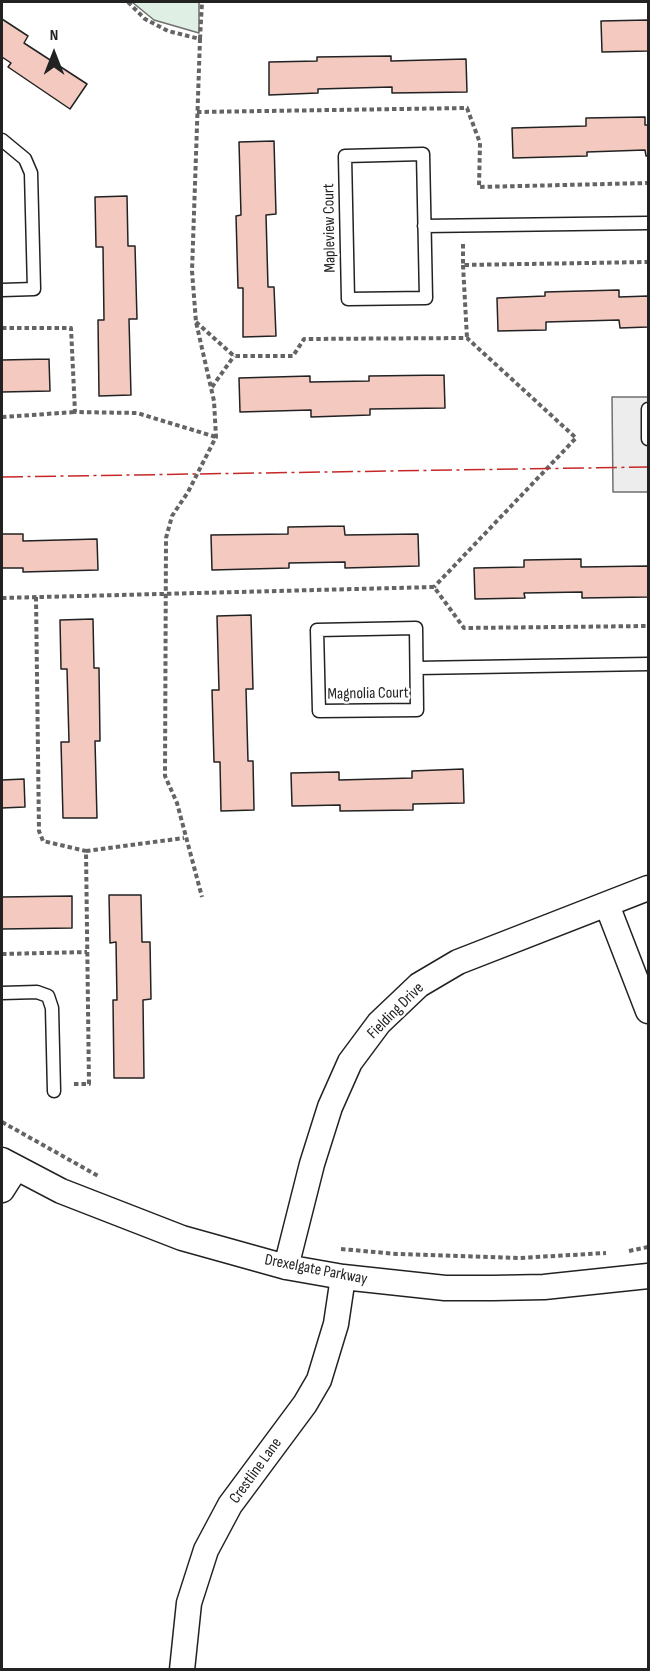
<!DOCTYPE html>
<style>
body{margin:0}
#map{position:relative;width:650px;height:1671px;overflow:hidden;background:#fff;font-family:"Sofia Sans Condensed",sans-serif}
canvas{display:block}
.frame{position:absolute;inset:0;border:3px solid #222;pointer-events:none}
.north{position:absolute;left:24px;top:24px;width:60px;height:60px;-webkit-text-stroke:4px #fff;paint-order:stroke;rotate:0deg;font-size:16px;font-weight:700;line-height:24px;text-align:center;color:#222}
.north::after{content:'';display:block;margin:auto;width:21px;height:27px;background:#222;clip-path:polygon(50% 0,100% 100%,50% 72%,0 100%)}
</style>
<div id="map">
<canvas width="650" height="1671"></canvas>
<div class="frame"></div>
<div class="north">N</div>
</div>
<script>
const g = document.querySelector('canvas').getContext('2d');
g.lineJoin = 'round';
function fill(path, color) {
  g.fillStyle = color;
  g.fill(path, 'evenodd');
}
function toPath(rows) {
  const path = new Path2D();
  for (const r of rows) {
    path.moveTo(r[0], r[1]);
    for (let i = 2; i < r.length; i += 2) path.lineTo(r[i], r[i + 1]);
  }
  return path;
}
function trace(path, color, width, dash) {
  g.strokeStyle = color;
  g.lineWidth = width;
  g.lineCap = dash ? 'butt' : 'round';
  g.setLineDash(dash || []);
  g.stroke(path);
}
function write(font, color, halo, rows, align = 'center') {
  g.font = font + ' "Sofia Sans Condensed",sans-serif';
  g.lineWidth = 4.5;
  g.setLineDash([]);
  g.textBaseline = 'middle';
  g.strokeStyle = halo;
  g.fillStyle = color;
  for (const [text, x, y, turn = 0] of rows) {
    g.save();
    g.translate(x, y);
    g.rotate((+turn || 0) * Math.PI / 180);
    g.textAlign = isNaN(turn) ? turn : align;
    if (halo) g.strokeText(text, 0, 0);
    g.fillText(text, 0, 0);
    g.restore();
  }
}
const green = toPath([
 [132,2,199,2,199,33,154,20,132,2]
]);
fill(green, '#e0efe3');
trace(green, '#6f6f6f', 1.5);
const parking = toPath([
 [612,397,648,397,648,492,613,492,612,397]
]);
fill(parking, '#ededed');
trace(parking, '#6f6f6f', 1.5);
const building = toPath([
 [2,19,28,36,24,43,87,84,70,109,8,67,11,63,2,57,2,19],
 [648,20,648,51,602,52,601,21,648,20],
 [391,56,391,61,466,59,467,92,392,93,392,87,318,89,318,93,269,95,269,62,317,61,317,57,391,56],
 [645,117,645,125,648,125,648,156,646,156,645,150,587,152,587,156,513,158,512,128,586,126,586,118,645,117],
 [274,141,276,214,266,215,268,287,274,287,276,336,243,337,243,288,238,288,236,216,241,215,239,142,274,141],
 [127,196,128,246,135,246,137,319,129,319,131,395,99,396,98,320,104,320,103,247,96,247,95,197,127,196],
 [619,290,619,297,648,296,648,327,620,328,619,320,546,322,546,330,498,331,497,298,545,296,545,292,619,290],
 [49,359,50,391,2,392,2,360,49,359],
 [444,375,445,408,370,409,370,415,311,417,311,410,240,412,239,378,310,376,310,382,369,381,369,376,444,375],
 [344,526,345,535,418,534,419,566,345,568,345,562,289,563,289,568,212,570,211,535,288,534,288,527,344,526],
 [2,534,23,534,23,541,97,539,98,570,23,572,23,568,2,568,2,534],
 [581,559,581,567,648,566,648,597,582,598,582,592,524,593,525,598,475,599,474,568,524,567,524,560,581,559],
 [251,615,253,689,246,689,248,761,253,761,254,810,221,811,220,762,214,762,212,690,219,690,217,616,251,615],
 [93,619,94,668,99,668,100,741,95,741,97,818,63,818,61,742,69,742,67,669,61,669,60,620,93,619],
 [463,769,464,803,413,804,413,810,340,811,340,805,292,806,291,773,339,772,339,780,412,778,412,771,463,769],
 [24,779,25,807,2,808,2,780,24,779],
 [109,895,141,895,142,942,150,942,151,999,143,1000,144,1078,114,1078,113,1000,117,1000,116,942,110,943,109,895],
 [72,896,72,928,2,929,2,897,72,896]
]);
fill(building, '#f3c9c0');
trace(building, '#222', 1.5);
const service = toPath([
 [2,140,25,159,31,173,34,289,2,290],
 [423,154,426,298,348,299,345,156,423,154],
 [424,226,648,223],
 [648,409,648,439],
 [416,628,417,710,319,711,317,630,416,628],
 [417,668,648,664],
 [2,993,37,992,48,996,52,1008,54,1091]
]);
const minor = toPath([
 [607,905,648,1011],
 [2,1160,61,1191,182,1238,286,1267,343,1277,445,1288,493,1288,544,1287,648,1276],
 [2,1190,16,1168],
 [286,1267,312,1164,330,1107,350,1062,379,1023,419,985,458,962,648,888],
 [182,1670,189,1603,206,1550,230,1505,305,1404,319,1380,336,1324,343,1277]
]);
trace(service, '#222', 15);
trace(minor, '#222', 27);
trace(toPath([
 [128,2,145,19,168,31,200,39,192,271,196,322,214,401,216,437,188,492,172,516,166,538,165,776,177,803,202,897],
 [200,39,202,2],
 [197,112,467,108,480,143,479,187,648,183],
 [463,244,463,265,648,262],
 [463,265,467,338],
 [196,322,234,356,293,356,304,339,467,338,576,438,434,587],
 [2,328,71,328,75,412,137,413,216,437],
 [212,387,234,356],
 [2,417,75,412],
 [36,597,39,831,43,841,86,851,89,1084,71,1084],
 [2,598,434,587,464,628,648,626],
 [86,851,184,838],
 [2,954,87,952],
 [2,1122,100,1177],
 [341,1249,397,1254,519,1258,606,1253],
 [629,1251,648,1247]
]), '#646464', 4, [4.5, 3]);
trace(service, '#fff', 12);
trace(minor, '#fff', 24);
trace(toPath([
 [2,477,648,467]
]), '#c62828', 1.5, [21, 4.5, 3, 4.5]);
write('16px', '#222', '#fff', [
 ["Mapleview Court",330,228,-91],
 ["Magnolia Court",368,694,-1],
 ["Fielding Drive",396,1011,-45],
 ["Drexelgate Parkway",316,1270,11],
 ["Crestline Lane",256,1471,-54]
]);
</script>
